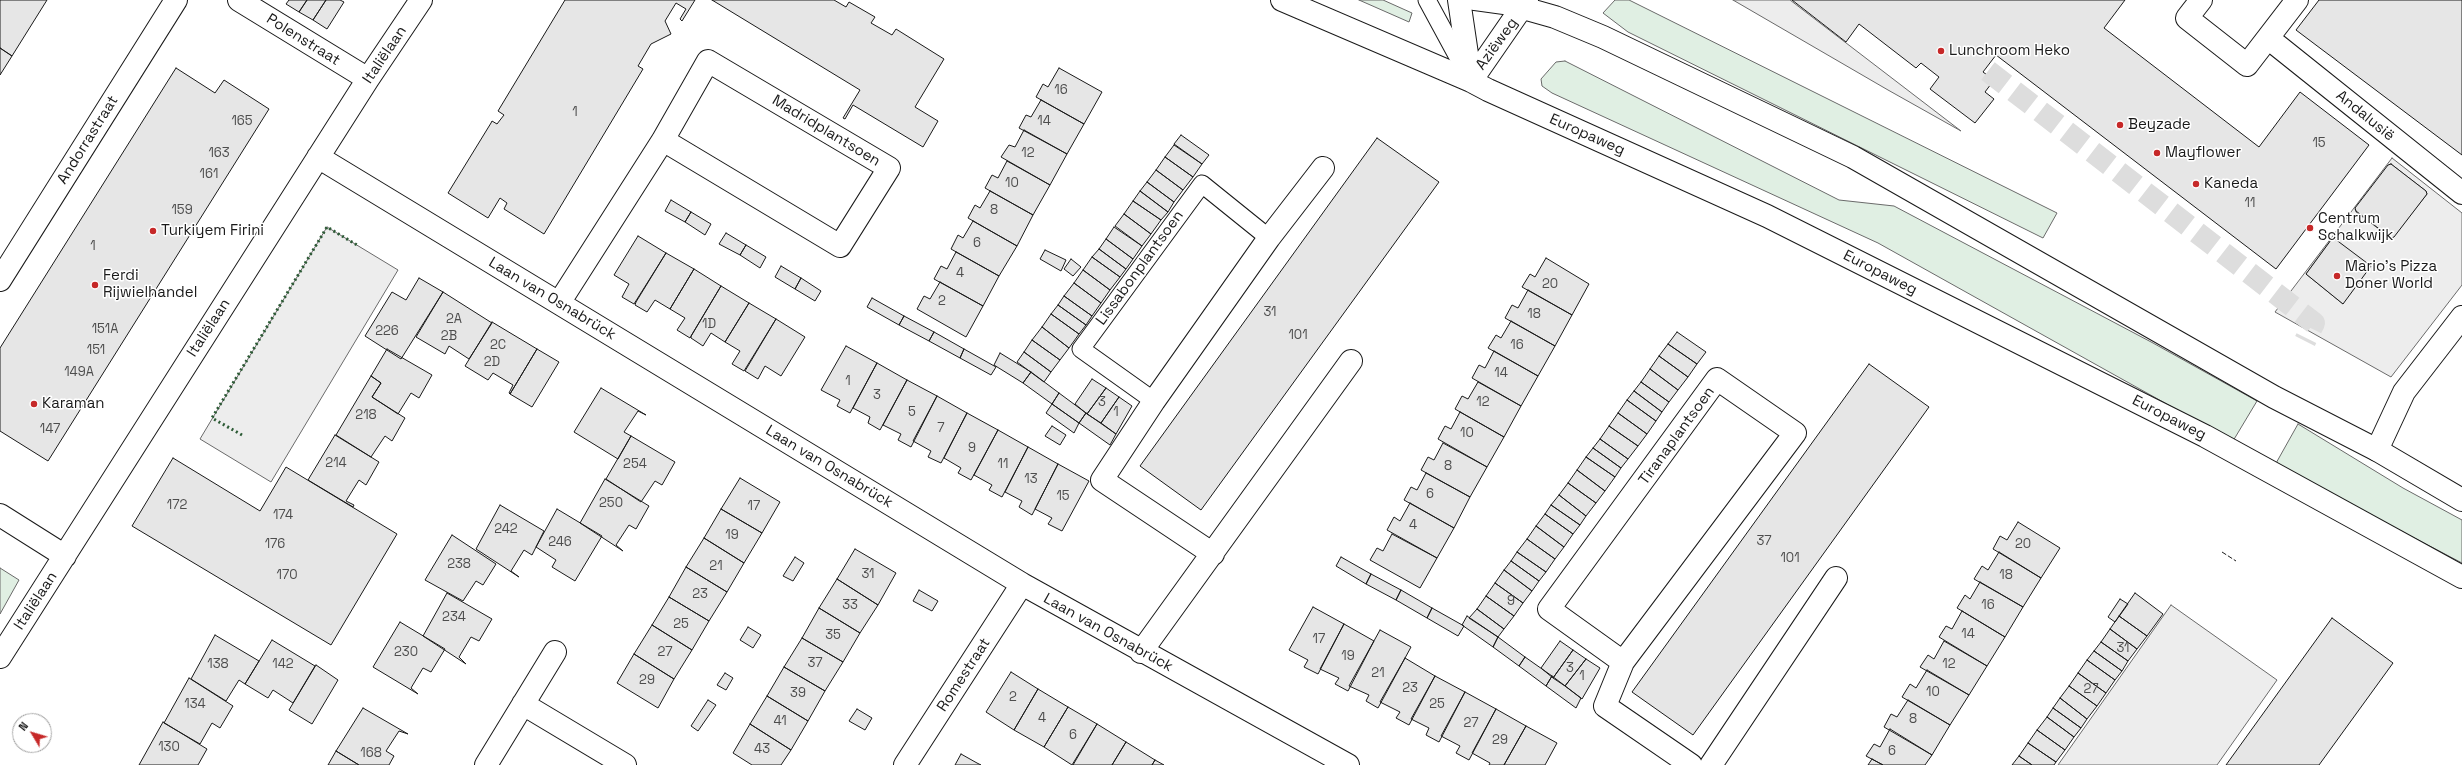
<!DOCTYPE html>
<meta charset="utf-8">
<style>
body{margin:0}
#map{position:relative;width:2462px;height:765px;overflow:hidden;background:#fff;font-family:"Space Grotesk",sans-serif}
canvas{display:block}
.north{position:absolute;left:12px;top:713px;width:40px;height:40px;box-sizing:border-box;background:#fff;border:1px solid #a3a3a3;border-radius:50%;rotate:308deg;font-size:11px;font-weight:700;line-height:16px;text-align:center;color:#1a1a1a}
.north::after{content:'';display:block;margin:auto;width:14px;height:18px;background:#c62828;clip-path:polygon(50% 0,100% 100%,50% 72%,0 100%)}
</style>
<div id="map">
<canvas width="2462" height="765"></canvas>
<div class="north">N</div>
</div>
<script>
const g = document.querySelector('canvas').getContext('2d');
g.lineJoin = 'round';
function fill(path, color) {
  g.fillStyle = color;
  g.fill(path, 'evenodd');
}
function toPath(rows) {
  const path = new Path2D();
  for (const r of rows) {
    path.moveTo(r[0], r[1]);
    for (let i = 2; i < r.length; i += 2) path.lineTo(r[i], r[i + 1]);
  }
  return path;
}
function trace(path, color, width, dash) {
  g.strokeStyle = color;
  g.lineWidth = width;
  g.lineCap = dash ? 'butt' : 'round';
  g.setLineDash(dash || []);
  g.stroke(path);
}
function write(font, color, halo, rows, align = 'center') {
  g.font = font + ' "Space Grotesk",sans-serif';
  g.lineWidth = 3;
  g.setLineDash([]);
  g.textBaseline = 'middle';
  g.strokeStyle = halo;
  g.fillStyle = color;
  for (const [text, x, y, turn = 0] of rows) {
    g.save();
    g.translate(x, y);
    g.rotate((+turn || 0) * Math.PI / 180);
    g.textAlign = isNaN(turn) ? turn : align;
    if (halo) g.strokeText(text, 0, 0);
    g.fillText(text, 0, 0);
    g.restore();
  }
}
const green = toPath([
 [1359,0,1383,0,1412,13,1409,22,1359,0],
 [1615,0,1629,0,2057,213,2043,238,1628,32,1603,13,1615,0],
 [1565,61,1839,200,1894,206,2153,343,2257,401,2233,441,1878,243,1552,93,1542,86,1541,79,1556,62,1565,61],
 [2298,424,2403,488,2462,520,2462,563,2275,465,2298,424],
 [0,568,19,580,0,614,0,568]
]);
fill(green, '#e0efe3');
trace(green, '#6a6a6a', 1);
const parking = toPath([
 [1733,0,1790,0,1961,131,1888,90,1733,0],
 [2392,158,2462,213,2462,285,2391,377,2275,312,2392,158],
 [2391,164,2426,191,2427,194,2393,237,2391,238,2356,212,2355,209,2391,164],
 [2331,240,2343,304,2306,274,2331,240],
 [327,227,398,270,271,482,200,439,327,227],
 [2171,605,2277,680,2217,765,2058,765,2171,605]
]);
fill(parking, '#ededed');
trace(parking, '#6a6a6a', 1);
const building = toPath([
 [0,0,47,0,12,56,0,48,0,0],
 [289,0,307,0,299,12,286,4,289,0],
 [307,0,326,0,313,20,299,12,307,0],
 [326,0,340,0,344,2,327,29,313,20,326,0],
 [565,0,695,0,682,21,680,19,686,9,676,3,665,21,671,34,651,44,638,66,643,69,544,234,504,209,507,203,500,198,488,218,448,193,491,123,492,121,497,124,504,115,498,111,565,0],
 [712,0,834,0,846,7,849,2,875,17,871,23,892,35,896,29,944,59,915,107,938,121,923,147,853,105,845,119,843,118,860,90,712,0],
 [1792,0,2125,0,2104,28,2259,147,2300,92,2369,145,2276,269,1996,55,1983,72,1994,80,1985,92,1994,99,1975,123,1930,89,1939,77,1921,63,1916,68,1859,24,1846,42,1792,0],
 [2319,0,2462,0,2462,155,2296,30,2319,0],
 [0,48,12,56,0,75,0,48],
 [176,68,215,93,224,80,269,109,48,461,0,431,0,348,176,68],
 [1059,68,1102,92,1084,124,1036,97,1043,84,1048,87,1059,68],
 [1041,100,1084,124,1067,154,1019,128,1026,115,1031,117,1041,100],
 [1024,130,1067,154,1050,185,1001,157,1009,145,1015,147,1024,130],
 [1181,135,1209,155,1202,164,1174,144,1181,135],
 [1377,138,1439,182,1201,510,1140,466,1377,138],
 [1174,145,1202,164,1193,177,1165,157,1174,145],
 [1165,157,1193,177,1183,190,1156,170,1165,157],
 [1007,161,1050,185,1033,215,985,188,992,175,998,178,1007,161],
 [2391,164,2426,191,2427,194,2394,237,2391,238,2356,211,2355,208,2388,165,2391,164],
 [1156,170,1183,190,1174,202,1147,182,1156,170],
 [1147,182,1174,202,1168,212,1140,191,1147,182],
 [990,191,1033,215,1017,246,968,218,975,205,980,208,990,191],
 [1140,191,1168,212,1161,220,1133,201,1140,191],
 [671,200,691,212,685,222,665,211,671,200],
 [1133,201,1161,220,1151,234,1124,214,1133,201],
 [691,212,711,224,705,235,685,222,691,212],
 [1124,214,1151,234,1142,246,1115,226,1124,214],
 [973,221,1017,246,999,276,951,249,958,235,963,238,973,221],
 [1114,227,1142,246,1133,259,1106,239,1114,227],
 [726,233,746,245,740,255,719,244,726,233],
 [638,236,666,253,634,304,622,297,629,284,614,275,638,236],
 [1106,239,1133,259,1126,269,1099,249,1106,239],
 [2335,239,2371,266,2343,304,2306,274,2331,240,2335,239],
 [746,245,766,257,760,268,740,255,746,245],
 [1099,249,1126,269,1120,277,1092,257,1099,249],
 [1045,250,1066,260,1061,271,1040,259,1045,250],
 [956,252,999,276,983,306,934,279,941,266,947,269,956,252],
 [666,253,694,269,670,309,655,300,647,312,635,305,636,302,666,253],
 [1092,257,1120,277,1110,290,1083,270,1092,257],
 [1546,258,1589,284,1572,315,1522,287,1530,274,1535,277,1546,258],
 [1071,259,1081,267,1073,276,1064,269,1071,259],
 [781,266,801,278,795,289,775,277,781,266],
 [694,269,721,286,690,338,677,330,685,318,670,309,694,269],
 [1083,270,1110,290,1101,303,1074,283,1083,270],
 [419,278,443,292,401,359,365,336,392,292,406,300,419,278],
 [801,278,821,291,815,301,795,289,801,278],
 [940,282,983,306,966,337,917,309,924,296,930,299,940,282],
 [1074,283,1101,303,1092,316,1064,296,1074,283],
 [721,286,749,303,725,342,711,333,703,346,691,338,691,336,721,286],
 [1528,290,1572,315,1555,346,1505,318,1512,305,1518,308,1528,290],
 [443,292,492,323,469,359,449,346,445,354,416,337,443,292],
 [1064,296,1092,316,1086,325,1058,305,1064,296],
 [872,298,904,316,899,325,867,307,872,298],
 [749,303,776,319,744,371,732,364,740,351,725,342,749,303],
 [1058,305,1086,325,1079,334,1051,314,1058,305],
 [1051,314,1079,334,1069,348,1042,327,1051,314],
 [904,316,934,332,929,341,899,325,904,316],
 [776,319,805,337,781,376,765,366,758,379,745,371,776,319],
 [1511,321,1555,346,1538,376,1488,348,1496,335,1501,338,1511,321],
 [492,322,537,349,510,394,509,393,513,385,493,373,488,380,465,366,492,322],
 [1042,327,1069,348,1060,360,1032,340,1042,327],
 [934,332,964,349,960,358,929,341,934,332],
 [1677,332,1706,352,1697,364,1668,344,1677,332],
 [1032,340,1060,360,1051,372,1024,352,1032,340],
 [1668,344,1697,364,1688,377,1659,356,1668,344],
 [846,346,877,363,850,413,837,406,840,400,821,390,846,346],
 [387,349,432,375,419,398,411,393,398,414,372,397,381,383,371,376,387,349],
 [537,349,559,362,532,407,510,394,537,349],
 [964,349,996,367,991,375,960,358,964,349],
 [1494,351,1538,376,1521,406,1472,378,1479,365,1485,368,1494,351],
 [1024,352,1051,372,1044,382,1017,362,1024,352],
 [1000,353,1031,372,1023,383,994,365,1000,353],
 [1659,356,1688,377,1678,390,1650,369,1659,356],
 [877,363,907,380,880,430,868,423,870,417,853,408,877,363],
 [1869,364,1929,407,1693,735,1632,692,1869,364],
 [1650,369,1678,390,1669,402,1641,382,1650,369],
 [1031,372,1059,393,1052,404,1023,383,1031,372],
 [371,376,381,383,372,397,405,418,392,441,385,436,371,457,336,435,371,376],
 [1092,379,1106,388,1087,414,1075,404,1092,379],
 [907,380,937,396,911,447,898,440,901,434,883,425,907,380],
 [1478,382,1521,406,1504,437,1455,409,1462,396,1468,399,1478,382],
 [1641,382,1669,402,1662,412,1634,391,1641,382],
 [601,388,646,415,638,411,624,432,631,436,618,459,574,432,601,388],
 [1106,388,1119,397,1101,423,1087,414,1106,388],
 [1634,391,1662,412,1656,421,1627,400,1634,391],
 [1059,393,1086,413,1079,423,1052,404,1059,393],
 [937,396,967,413,941,463,928,457,931,451,913,441,937,396],
 [1119,397,1132,406,1116,434,1101,423,1119,397],
 [1627,400,1656,421,1647,434,1618,413,1627,400],
 [1052,404,1079,423,1074,433,1046,413,1052,404],
 [1460,412,1504,437,1487,467,1438,439,1445,426,1451,429,1460,412],
 [967,413,998,430,971,480,958,473,961,468,944,458,967,413],
 [1086,413,1116,434,1110,445,1079,423,1086,413],
 [1618,413,1647,434,1638,446,1609,426,1618,413],
 [1052,426,1066,435,1060,445,1045,436,1052,426],
 [1609,426,1638,446,1628,459,1600,439,1609,426],
 [998,430,1028,447,1002,497,989,490,992,485,974,475,998,430],
 [335,435,379,462,366,485,359,480,346,501,354,505,353,507,308,480,335,435],
 [631,436,675,462,662,485,655,481,641,502,606,479,631,436],
 [1600,439,1628,459,1621,468,1593,448,1600,439],
 [1443,443,1487,467,1470,497,1421,470,1428,457,1434,460,1443,443],
 [1028,447,1058,464,1032,515,1019,507,1022,501,1005,492,1028,447],
 [1593,448,1621,468,1615,477,1586,457,1593,448],
 [1586,457,1615,477,1605,491,1577,470,1586,457],
 [173,458,260,511,286,467,397,534,331,645,132,526,173,458],
 [1058,464,1089,481,1062,531,1048,524,1052,518,1035,509,1058,464],
 [1577,470,1605,491,1596,503,1568,483,1577,470],
 [1426,473,1470,497,1454,528,1404,500,1411,487,1417,490,1426,473],
 [740,478,780,502,762,533,721,509,740,478],
 [605,479,649,506,636,529,629,525,616,545,623,551,580,523,605,479],
 [1568,483,1596,503,1586,516,1559,495,1568,483],
 [1559,495,1586,516,1580,525,1551,505,1559,495],
 [1410,503,1454,528,1437,558,1387,530,1394,517,1400,521,1410,503],
 [500,505,544,531,532,555,524,550,511,571,519,577,476,549,500,505],
 [1551,505,1580,525,1573,534,1545,514,1551,505],
 [557,509,602,536,575,581,552,567,556,560,536,547,557,509],
 [721,509,762,533,744,563,704,538,721,509],
 [1545,514,1573,534,1564,547,1536,526,1545,514],
 [2018,522,2060,548,2041,578,1993,549,2000,536,2007,540,2018,522],
 [1536,526,1564,547,1555,559,1527,539,1536,526],
 [1392,534,1437,558,1420,588,1370,560,1377,548,1383,551,1392,534],
 [452,535,496,564,483,585,476,581,463,601,425,580,452,535],
 [704,538,744,563,727,592,686,567,704,538],
 [1527,539,1555,559,1546,572,1517,552,1527,539],
 [855,549,896,573,878,605,837,579,855,549],
 [1517,552,1546,572,1539,581,1511,561,1517,552],
 [1999,552,2041,578,2023,607,1974,579,1982,566,1988,570,1999,552],
 [795,557,804,563,793,581,783,576,795,557],
 [1341,557,1371,574,1366,584,1336,566,1341,557],
 [1511,561,1539,581,1532,591,1504,570,1511,561],
 [686,567,727,592,709,621,669,597,686,567],
 [1504,570,1532,591,1523,603,1495,583,1504,570],
 [1371,574,1401,590,1396,600,1366,584,1371,574],
 [837,579,878,605,860,633,819,608,837,579],
 [1980,582,2023,607,2005,637,1957,608,1965,595,1970,599,1980,582],
 [1495,583,1523,603,1514,616,1486,596,1495,583],
 [919,590,938,601,932,611,913,601,919,590],
 [1401,590,1432,608,1427,618,1396,600,1401,590],
 [447,593,492,619,479,641,471,637,459,657,466,664,423,636,447,593],
 [2135,593,2163,614,2147,636,2119,616,2135,593],
 [1486,596,1514,616,1504,629,1477,609,1486,596],
 [669,597,709,621,692,650,652,625,669,597],
 [2120,599,2128,604,2115,622,2108,617,2120,599],
 [1313,607,1344,624,1318,674,1304,667,1308,660,1289,650,1313,607],
 [819,608,860,633,843,662,802,638,819,608],
 [1432,608,1464,626,1458,636,1427,618,1432,608],
 [1477,609,1504,629,1498,637,1469,618,1477,609],
 [1962,611,2005,637,1987,666,1939,637,1946,626,1952,629,1962,611],
 [1467,616,1498,637,1493,647,1462,625,1467,616],
 [2119,616,2147,636,2137,649,2110,629,2119,616],
 [2332,618,2393,663,2319,765,2226,765,2332,618],
 [400,622,445,649,431,672,423,668,411,688,418,694,373,667,400,622],
 [1344,624,1374,641,1348,691,1335,684,1339,678,1320,669,1344,624],
 [652,625,692,650,674,679,634,654,652,625],
 [748,627,761,635,753,648,740,640,748,627],
 [2110,629,2137,649,2128,661,2101,642,2110,629],
 [1380,630,1411,647,1378,708,1366,701,1369,695,1349,686,1380,630],
 [215,635,259,661,245,684,239,680,226,701,191,679,215,635],
 [1498,637,1525,657,1519,666,1493,647,1498,637],
 [802,638,843,662,825,691,784,667,802,638],
 [272,640,315,666,293,703,273,690,268,698,245,684,272,640],
 [1560,641,1573,650,1553,678,1541,668,1560,641],
 [1944,641,1987,666,1969,695,1920,667,1928,655,1934,659,1944,641],
 [2101,642,2128,661,2122,671,2094,651,2101,642],
 [1573,650,1586,659,1565,686,1553,678,1573,650],
 [2094,651,2122,671,2115,680,2087,660,2094,651],
 [634,654,674,679,658,708,617,683,634,654],
 [1525,657,1552,676,1546,686,1519,666,1525,657],
 [1405,658,1435,676,1409,725,1396,718,1400,712,1380,702,1405,658],
 [1586,659,1600,668,1582,699,1565,686,1586,659],
 [2087,660,2115,680,2106,693,2078,673,2087,660],
 [316,665,338,680,312,724,289,710,316,665],
 [784,667,825,691,808,721,767,696,784,667],
 [1927,670,1969,695,1950,725,1902,697,1910,684,1916,688,1927,670],
 [1011,672,1038,689,1014,730,986,712,1011,672],
 [725,673,733,678,726,690,717,685,725,673],
 [2078,673,2106,693,2097,706,2069,686,2078,673],
 [1435,676,1465,692,1439,742,1426,735,1429,728,1411,719,1435,676],
 [1552,676,1581,698,1576,708,1546,686,1552,676],
 [189,678,233,706,220,728,212,723,200,744,164,723,189,678],
 [2069,686,2097,706,2087,719,2060,698,2069,686],
 [1038,689,1068,707,1044,747,1014,730,1038,689],
 [1465,692,1496,709,1469,760,1456,753,1460,746,1441,736,1465,692],
 [767,696,808,721,791,750,750,724,767,696],
 [2060,698,2087,719,2081,728,2053,708,2060,698],
 [708,700,716,705,698,731,691,726,708,700],
 [1908,700,1950,725,1932,755,1884,727,1891,714,1897,717,1908,700],
 [1068,707,1097,724,1072,765,1044,747,1068,707],
 [363,708,408,734,399,731,386,751,394,756,389,765,359,765,336,751,363,708],
 [2053,708,2081,728,2074,737,2047,717,2053,708],
 [857,709,872,718,865,730,849,721,857,709],
 [1496,709,1526,726,1504,765,1489,765,1490,763,1472,753,1496,709],
 [2047,717,2074,737,2065,750,2037,730,2047,717],
 [163,722,207,749,198,765,139,765,163,722],
 [750,724,791,750,781,765,752,765,733,753,750,724],
 [1097,724,1126,742,1112,765,1073,765,1097,724],
 [1526,726,1557,743,1545,765,1504,765,1526,726],
 [1890,729,1932,755,1925,765,1883,765,1866,756,1874,744,1880,747,1890,729],
 [2037,730,2065,750,2056,762,2028,743,2037,730],
 [1126,742,1155,760,1152,765,1112,765,1126,742],
 [2028,743,2056,762,2054,765,2032,765,2019,756,2028,743],
 [336,751,359,765,328,765,336,751],
 [961,754,977,763,981,765,955,765,961,754],
 [2019,756,2032,765,2012,765,2019,756],
 [1872,759,1883,765,1868,765,1872,759],
 [1155,760,1164,765,1152,765,1155,760]
]);
fill(building, '#e6e6e6');
trace(building, '#1a1a1a', 1);
trace(toPath([
 [1988,71,2314,323,2305,341]
]), '#ddd', 22, [22, 11]);
const service = toPath([
 [1427,0,1466,72],
 [1464,0,1522,8],
 [1154,401,1081,349,1202,184,1269,238]
]);
const minor = toPath([
 [239,0,368,79],
 [2201,0,2187,18,2247,65,2297,0],
 [2268,38,2462,193],
 [318,157,1022,584,1348,765],
 [0,280,176,0],
 [559,303,663,140,708,61,889,168,840,246,663,140],
 [2377,450,2404,392,2462,317],
 [0,515,65,556],
 [1213,554,1102,480,1154,401,1269,238,1323,168],
 [1141,652,1351,361],
 [0,657,368,79,421,0],
 [1623,662,1549,609,1717,379,1795,433,1623,662,1605,706,1691,765],
 [523,704,625,765],
 [486,765,555,652],
 [905,765,1022,584],
 [1711,765,1836,578]
]);
const secondary = toPath([
 [1282,0,1471,81,1488,90,1767,216,2205,436,2462,577],
 [1459,0,1471,81],
 [1509,0,1523,8,1555,17,1603,37,1853,157,2274,397,2377,450,2462,500],
 [1471,81,1527,0]
]);
trace(service, '#1a1a1a', 19);
trace(minor, '#1a1a1a', 24);
trace(secondary, '#1a1a1a', 24);
trace(service, '#fff', 17);
trace(minor, '#fff', 22);
trace(secondary, '#fff', 22);
trace(toPath([
 [242,435,212,418,327,227,357,245]
]), '#2b5a34', 3, [2, 3]);
trace(toPath([
 [2222,552,2236,561]
]), '#1a1a1a', 1, [5, 2]);
for (const [x, y, r, color] of [
 [1941,51,4,"#c62828"],
 [2120,125,4,"#c62828"],
 [2157,153,4,"#c62828"],
 [2196,184,4,"#c62828"],
 [2310,228,4,"#c62828"],
 [153,231,4,"#c62828"],
 [2337,276,4,"#c62828"],
 [95,285,4,"#c62828"],
 [34,404,4,"#c62828"]
]) {
  const dot = new Path2D();
  dot.arc(x, y, r, 0, 2 * Math.PI);
  g.fillStyle = color;
  g.fill(dot);
  trace(dot, '#fff', 1.5);
}
write('13px', '#4d4d4d', null, [
 ["16",1061,90],
 ["1",575,112],
 ["165",242,121],
 ["14",1044,121],
 ["15",2319,143],
 ["163",219,153],
 ["12",1028,153],
 ["161",209,174],
 ["10",1012,183],
 ["11",2250,203],
 ["159",182,210],
 ["8",994,210],
 ["6",977,243],
 ["1",93,246],
 ["4",960,273],
 ["20",1550,284],
 ["2",942,301],
 ["31",1270,312],
 ["18",1534,314],
 ["2A",454,319],
 ["1D",709,324],
 ["151A",105,329],
 ["226",387,331],
 ["101",1298,335],
 ["2B",449,336],
 ["2C",498,345],
 ["16",1517,345],
 ["151",96,350],
 ["2D",492,362],
 ["149A",79,372],
 ["14",1501,373],
 ["1",848,381],
 ["3",877,395],
 ["3",1102,402],
 ["12",1483,402],
 ["5",912,412],
 ["1",1116,412],
 ["218",366,415],
 ["7",941,428],
 ["147",50,429],
 ["10",1467,433],
 ["9",972,448],
 ["214",336,463],
 ["254",635,464],
 ["11",1003,464],
 ["8",1448,466],
 ["13",1031,479],
 ["6",1430,494],
 ["15",1063,496],
 ["250",611,503],
 ["172",177,505],
 ["17",754,506],
 ["174",283,515],
 ["4",1413,525],
 ["242",506,529],
 ["19",732,535],
 ["37",1764,541],
 ["246",560,542],
 ["176",275,544],
 ["20",2023,544],
 ["101",1790,558],
 ["238",459,564],
 ["21",716,566],
 ["31",868,574],
 ["170",287,575],
 ["18",2006,575],
 ["23",700,594],
 ["9",1511,601],
 ["33",850,605],
 ["16",1988,605],
 ["234",454,617],
 ["25",681,624],
 ["14",1968,634],
 ["35",833,635],
 ["17",1319,639],
 ["31",2123,648],
 ["230",406,652],
 ["27",665,652],
 ["19",1348,656],
 ["37",815,663],
 ["138",218,664],
 ["142",283,664],
 ["12",1949,664],
 ["3",1570,668],
 ["21",1378,673],
 ["1",1582,676],
 ["29",647,680],
 ["23",1410,688],
 ["27",2091,689],
 ["10",1933,692],
 ["39",798,693],
 ["2",1013,697],
 ["134",195,704],
 ["25",1437,704],
 ["4",1042,718],
 ["8",1913,719],
 ["41",780,721],
 ["27",1471,723],
 ["6",1073,735],
 ["29",1500,740],
 ["130",169,747],
 ["43",762,749],
 ["6",1892,751],
 ["168",371,753]
]);
write('15px', '#1a1a1a', '#fff', [
 ["Polenstraat",303,40,32],
 ["Aziëweg",1497,44,-54],
 ["Italiëlaan",385,55,-56],
 ["Andalusië",2365,116,39],
 ["Madridplantsoen",826,131,31],
 ["Europaweg",1587,135,24],
 ["Andorrastraat",88,140,-58],
 ["Lissabonplantsoen",1140,268,-54],
 ["Europaweg",1880,273,27],
 ["Laan van Osnabrück",552,299,31],
 ["Italiëlaan",209,328,-57],
 ["Europaweg",2169,418,27],
 ["Tiranaplantsoen",1677,436,-54],
 ["Laan van Osnabrück",829,467,31],
 ["Italiëlaan",36,601,-57],
 ["Laan van Osnabrück",1108,633,29],
 ["Romestraat",964,675,-57]
]);
write('15px', '#1a1a1a', '#fff', [
 ["Lunchroom Heko",1949,51],
 ["Beyzade",2128,125],
 ["Mayflower",2165,153],
 ["Kaneda",2204,184],
 ["Centrum",2318,219],
 ["Schalkwijk",2318,236],
 ["Turkiyem Firini",161,231],
 ["Mario's Pizza",2345,267],
 ["Doner World",2345,284],
 ["Ferdi",103,276],
 ["Rijwielhandel",103,293],
 ["Karaman",42,404]
], 'left');
</script>
